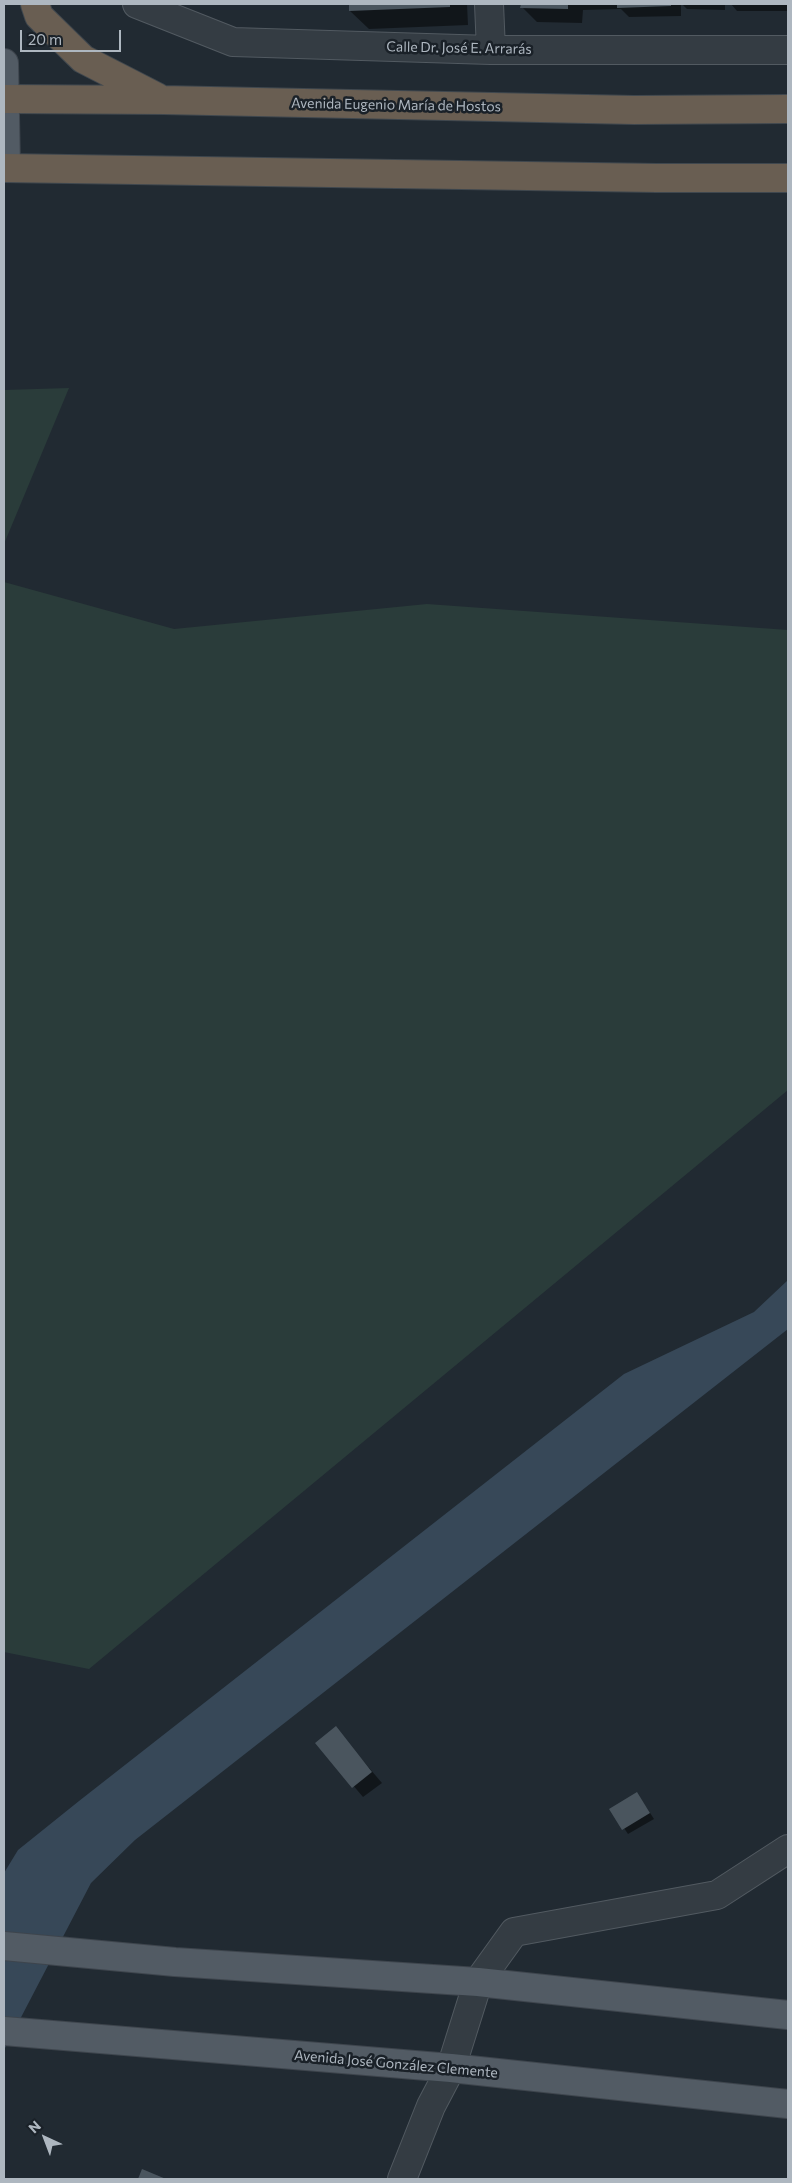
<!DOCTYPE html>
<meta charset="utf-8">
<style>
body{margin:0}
#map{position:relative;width:792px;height:2183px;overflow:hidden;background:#212a32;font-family:Commissioner,sans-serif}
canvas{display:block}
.frame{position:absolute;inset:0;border:5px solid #aeb7c0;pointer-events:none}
.north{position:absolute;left:20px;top:2113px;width:50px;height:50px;-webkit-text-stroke:4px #1a2128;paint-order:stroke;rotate:317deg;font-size:14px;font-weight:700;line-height:20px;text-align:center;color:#aeb7c0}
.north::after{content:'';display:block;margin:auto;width:18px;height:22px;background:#aeb7c0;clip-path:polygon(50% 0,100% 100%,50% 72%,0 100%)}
.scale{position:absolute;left:20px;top:30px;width:101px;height:22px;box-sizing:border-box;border:2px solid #aeb7c0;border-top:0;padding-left:6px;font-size:15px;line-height:18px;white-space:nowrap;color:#aeb7c0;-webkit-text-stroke:4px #1a2128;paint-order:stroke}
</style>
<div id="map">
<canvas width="792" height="2183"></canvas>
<div class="frame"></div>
<div class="north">N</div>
<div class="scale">20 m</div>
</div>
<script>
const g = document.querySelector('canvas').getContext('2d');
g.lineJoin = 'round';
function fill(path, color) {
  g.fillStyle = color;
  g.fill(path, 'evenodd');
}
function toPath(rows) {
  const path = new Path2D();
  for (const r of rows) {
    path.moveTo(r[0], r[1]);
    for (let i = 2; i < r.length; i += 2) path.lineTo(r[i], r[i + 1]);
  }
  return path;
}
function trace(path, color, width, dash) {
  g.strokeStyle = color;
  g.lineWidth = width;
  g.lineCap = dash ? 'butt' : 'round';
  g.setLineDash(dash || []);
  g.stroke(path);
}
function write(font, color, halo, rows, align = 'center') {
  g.font = font + ' Commissioner,sans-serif';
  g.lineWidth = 5;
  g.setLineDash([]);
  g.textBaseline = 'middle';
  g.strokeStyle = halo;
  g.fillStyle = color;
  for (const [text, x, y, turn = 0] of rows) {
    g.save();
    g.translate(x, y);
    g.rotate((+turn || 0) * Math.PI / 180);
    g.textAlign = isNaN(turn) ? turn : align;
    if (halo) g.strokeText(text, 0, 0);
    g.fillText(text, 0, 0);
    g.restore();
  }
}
fill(toPath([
 [69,388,4,544,4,390],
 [4,582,174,629,427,604,788,630,788,1090,89,1669,4,1652]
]), '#2a3c3a');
fill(toPath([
 [788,1280,788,1329,135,1840,91,1883,4,2050,4,1873,18,1850,79,1801,624,1374,754,1312]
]), '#374858');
fill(toPath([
 [350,4,467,4,468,25,369,29,350,11],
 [522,4,681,4,681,16,629,17,621,9,583,10,582,23,537,22,522,7],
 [682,4,725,4,725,10,687,9],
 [731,4,788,4,788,11,737,11],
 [335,1728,382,1783,363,1797,317,1743],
 [637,1793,654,1819,628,1834,611,1809],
 [526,2178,565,2179,526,2179]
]), '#0007');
fill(toPath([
 [349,4,450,4,450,7,349,11],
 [521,4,568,4,568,9,520,8],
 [617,4,671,4,671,6,617,8],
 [336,1726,372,1772,352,1788,315,1743],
 [637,1792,650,1813,622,1830,609,1809],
 [142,2169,166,2179,138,2179]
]), '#4a555e');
const street = toPath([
 [137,4,233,42,491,50,788,50],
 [489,4,491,50],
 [402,2179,431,2106,451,2068,478,1982,514,1932,717,1895,788,1849]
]);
const primary = toPath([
 [4,63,6,168],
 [4,1946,175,1962,478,1982,788,2015],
 [4,2031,451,2068,788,2104]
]);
const highway = toPath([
 [35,4,39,16,83,59,157,97],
 [4,99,163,100,634,110,788,109],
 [4,168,657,178,788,178]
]);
trace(street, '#525a61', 30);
trace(primary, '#3e454d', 30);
trace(highway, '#3f474e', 30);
trace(street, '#343c43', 28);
trace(primary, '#525b64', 28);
trace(highway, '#695e52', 28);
write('14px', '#aeb7c0', '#1a2128', [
 ["Calle Dr. José E. Arrarás",459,48,1],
 ["Avenida Eugenio María de Hostos",396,105,1],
 ["Avenida José González Clemente",396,2064,5]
]);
</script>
